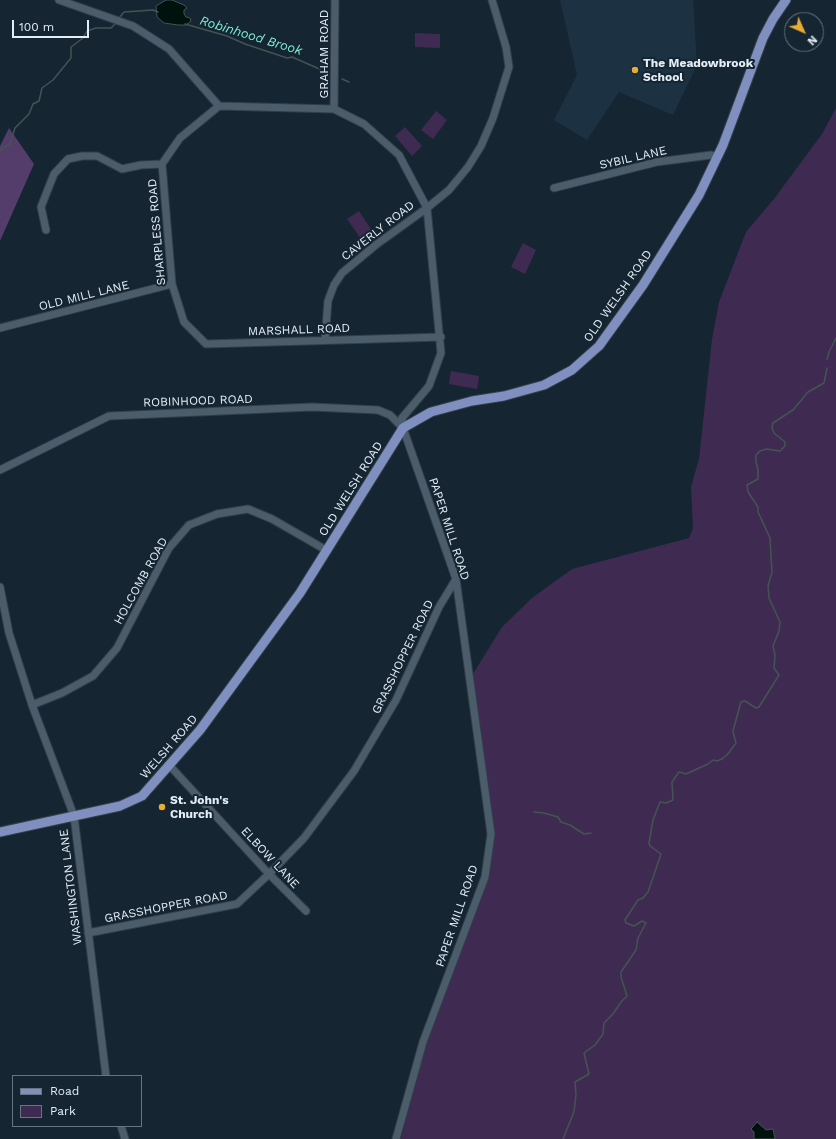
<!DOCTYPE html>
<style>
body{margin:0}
#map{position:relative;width:836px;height:1139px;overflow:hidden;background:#152532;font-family:"Work Sans",sans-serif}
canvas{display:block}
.legend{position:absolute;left:12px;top:1075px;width:130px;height:52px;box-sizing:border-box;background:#152532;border:1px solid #677580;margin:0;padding:5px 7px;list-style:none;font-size:12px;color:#e2edf5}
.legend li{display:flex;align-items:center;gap:8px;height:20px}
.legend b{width:20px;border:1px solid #677580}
.north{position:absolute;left:784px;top:12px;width:40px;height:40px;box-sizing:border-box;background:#152532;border:1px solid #677580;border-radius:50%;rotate:135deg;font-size:11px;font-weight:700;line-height:16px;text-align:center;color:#e2edf5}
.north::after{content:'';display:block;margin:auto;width:14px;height:18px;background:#e6ac36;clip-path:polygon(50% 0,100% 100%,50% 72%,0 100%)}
.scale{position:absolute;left:12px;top:20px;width:77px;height:18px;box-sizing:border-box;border:2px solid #e2edf5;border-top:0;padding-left:5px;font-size:12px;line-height:14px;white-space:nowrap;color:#e2edf5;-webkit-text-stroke:3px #152532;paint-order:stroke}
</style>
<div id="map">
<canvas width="836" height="1139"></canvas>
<ul class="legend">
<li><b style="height:5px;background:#7f8fc0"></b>Road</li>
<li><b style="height:11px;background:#3f2b52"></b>Park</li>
</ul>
<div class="north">N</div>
<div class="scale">100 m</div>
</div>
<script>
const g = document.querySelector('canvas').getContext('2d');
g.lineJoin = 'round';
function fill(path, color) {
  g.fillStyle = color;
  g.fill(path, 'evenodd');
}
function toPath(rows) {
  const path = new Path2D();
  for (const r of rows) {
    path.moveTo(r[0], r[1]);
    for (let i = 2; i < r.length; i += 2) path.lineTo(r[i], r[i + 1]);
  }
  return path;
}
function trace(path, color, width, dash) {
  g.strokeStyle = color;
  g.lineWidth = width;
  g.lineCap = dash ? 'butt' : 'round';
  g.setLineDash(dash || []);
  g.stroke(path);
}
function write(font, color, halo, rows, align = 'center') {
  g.font = font + ' "Work Sans",sans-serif';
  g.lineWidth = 4;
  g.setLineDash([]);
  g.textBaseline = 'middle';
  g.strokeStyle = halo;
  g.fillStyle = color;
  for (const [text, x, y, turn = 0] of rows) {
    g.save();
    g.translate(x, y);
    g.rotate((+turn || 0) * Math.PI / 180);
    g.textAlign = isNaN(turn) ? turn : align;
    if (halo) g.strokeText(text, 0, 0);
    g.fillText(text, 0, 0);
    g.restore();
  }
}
fill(toPath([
 [560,0,693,0,697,65,673,115,619,92,587,140,554,120,577,75]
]), '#1c3243');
fill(toPath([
 [415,33,440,34,440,48,415,47],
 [836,108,836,1139,401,1139,423,1052,475,912,494,833,478,725,473,674,502,627,532,598,572,569,689,538,693,528,691,487,699,459,712,339,719,302,746,232,774,199,822,134],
 [436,111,447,120,433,139,421,130],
 [405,127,422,146,412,156,395,136],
 [359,211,375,235,363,242,347,219],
 [523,243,536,250,525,274,511,267],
 [451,371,479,376,477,389,449,384]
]), '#3f2b52');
fill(toPath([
 [9,128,34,164,0,241,0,146]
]), '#543d6a');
const water = toPath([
 [166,0,172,0,184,5,187,8,184,10,184,14,186,17,190,18,191,21,186,25,178,25,164,23,157,17,156,6,166,0],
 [757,1122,766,1130,773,1129,775,1139,754,1139,754,1132,751,1129,757,1122]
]);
fill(water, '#00120d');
trace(water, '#445453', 1);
trace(toPath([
 [119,18,124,12,153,10,158,12],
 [185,24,227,36,245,44,287,58,292,57,331,74],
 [342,79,349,82],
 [0,150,10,144,15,128,29,114,33,104,39,101,42,88,53,80,71,58,71,47,83,38,87,31,96,28,111,28,116,23],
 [827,359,829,352,836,338],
 [534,812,544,813,558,817,561,822,570,825,584,834,591,833],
 [563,1139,574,1112,576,1094,575,1082,589,1074,584,1053,595,1045,603,1034,604,1023,613,1014,621,1002,627,996,621,977,621,972,636,950,638,938,646,923,642,921,634,926,626,923,625,920,638,900,643,898,648,892,660,857,661,854,650,846,649,843,653,820,660,802,666,803,673,800,672,782,679,772,686,774,708,764,713,760,717,761,722,759,727,755,736,743,733,731,741,702,745,701,756,708,759,707,779,675,774,668,775,655,773,646,779,631,780,622,769,598,768,586,772,572,770,538,758,512,758,507,748,492,747,485,758,479,758,470,756,462,756,455,760,451,766,449,780,451,785,446,785,442,774,433,772,428,773,423,793,410,808,392,824,383,827,368]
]), '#445453', 1.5);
const minor = toPath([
 [59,0,133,26,169,49,219,106,334,109,364,124,399,155,427,208,377,244,342,273,334,285,328,301,325,340],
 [219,106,180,138,162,164,172,284,184,322,206,344,441,337],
 [334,109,335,0],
 [554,188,657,162,711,155,717,157],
 [46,230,41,207,54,174,68,159,82,156,97,156,122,169,141,165,162,164],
 [0,328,172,284],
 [0,470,109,416,312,407,378,410,390,415,403,428],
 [0,587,9,633,32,705,74,816,106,1076],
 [32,705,62,693,93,676,117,648,169,548,189,525,217,514,248,509,272,519,326,550],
 [170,766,269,874,306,911],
 [88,933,237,904,269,874,304,838,354,771,396,700,439,607,456,579],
 [121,1126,125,1139],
 [396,1139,423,1042,485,877,491,834,456,579,403,428,402,418,429,386,441,353,427,208,449,190,468,167,481,146,493,118,509,67,506,47,492,0]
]);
const major = toPath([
 [0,832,120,806,142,796,200,730,300,593,403,428,431,412,472,401,504,396,544,385,572,370,599,346,643,285,699,195,723,145,763,38,773,19,786,0]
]);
trace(minor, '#333f49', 9);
trace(major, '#333f49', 11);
trace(minor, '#4b5d6b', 7);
trace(major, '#7f8fc0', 9);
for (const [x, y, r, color] of [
 [635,70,4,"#e6ac36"],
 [162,807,4,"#e6ac36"]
]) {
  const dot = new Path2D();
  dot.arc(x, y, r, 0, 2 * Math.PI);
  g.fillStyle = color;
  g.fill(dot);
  trace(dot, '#152532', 1.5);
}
write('12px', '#e2edf5', '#152532', [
 ["GRAHAM ROAD",324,54,-90],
 ["SYBIL LANE",633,158,-13],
 ["CAVERLY ROAD",378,231,-38],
 ["SHARPLESS ROAD",157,232,-95],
 ["OLD MILL LANE",84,296,-14],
 ["OLD WELSH ROAD",618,296,-55],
 ["MARSHALL ROAD",299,330,-2],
 ["ROBINHOOD ROAD",198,401,-2],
 ["OLD WELSH ROAD",351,489,-58],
 ["PAPER MILL ROAD",449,529,72],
 ["HOLCOMB ROAD",141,581,-61],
 ["GRASSHOPPER ROAD",403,657,-64],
 ["WELSH ROAD",169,747,-49],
 ["ELBOW LANE",270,858,47],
 ["WASHINGTON LANE",71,887,-97],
 ["GRASSHOPPER ROAD",166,907,-11],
 ["PAPER MILL ROAD",457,916,-71]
]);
write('bold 12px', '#e2edf5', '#152532', [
 ["The Meadowbrook",643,63],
 ["School",643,77],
 ["St. John's",170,800],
 ["Church",170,814]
], 'left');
write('italic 13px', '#7eecd4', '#152532', [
 ["Robinhood Brook",251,36,17]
]);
</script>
